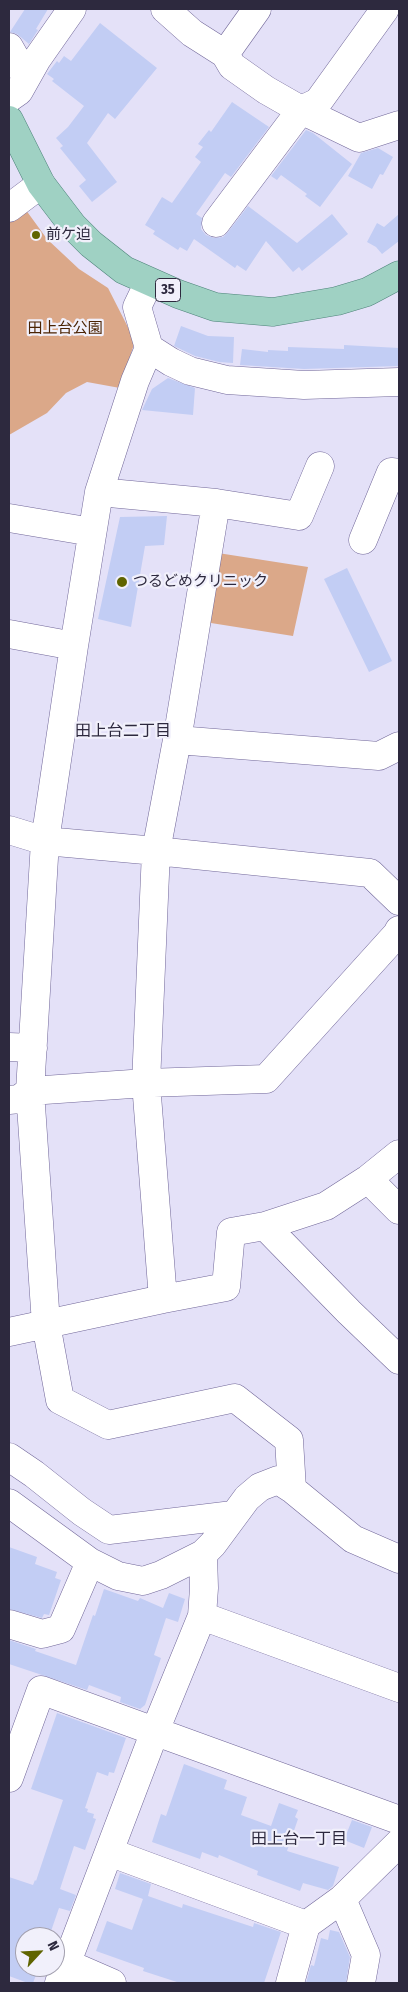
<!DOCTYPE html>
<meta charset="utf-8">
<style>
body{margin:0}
#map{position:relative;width:408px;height:1992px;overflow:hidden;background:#e4e1f8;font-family:"Fira Sans Condensed",sans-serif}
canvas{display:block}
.frame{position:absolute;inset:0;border:10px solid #2d293e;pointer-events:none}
.north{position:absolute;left:15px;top:1927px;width:50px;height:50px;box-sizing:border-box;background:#f1f0fb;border:1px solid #a3a0af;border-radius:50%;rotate:65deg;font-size:14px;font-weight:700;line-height:20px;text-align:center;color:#2d293e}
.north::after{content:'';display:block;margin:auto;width:18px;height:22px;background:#5f6400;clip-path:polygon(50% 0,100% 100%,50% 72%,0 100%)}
</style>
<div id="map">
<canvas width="408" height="1992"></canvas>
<div class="frame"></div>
<div class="north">N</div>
</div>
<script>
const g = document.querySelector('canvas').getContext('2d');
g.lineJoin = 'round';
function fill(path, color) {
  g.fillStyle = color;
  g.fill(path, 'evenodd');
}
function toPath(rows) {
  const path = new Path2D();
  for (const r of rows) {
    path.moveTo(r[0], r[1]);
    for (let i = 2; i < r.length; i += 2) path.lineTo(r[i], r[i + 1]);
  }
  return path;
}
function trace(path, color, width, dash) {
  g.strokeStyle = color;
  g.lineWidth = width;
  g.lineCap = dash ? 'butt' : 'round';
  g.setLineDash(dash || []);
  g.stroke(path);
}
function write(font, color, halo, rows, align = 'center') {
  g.font = font + ' "Fira Sans Condensed","Noto Sans JP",sans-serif';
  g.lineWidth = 4.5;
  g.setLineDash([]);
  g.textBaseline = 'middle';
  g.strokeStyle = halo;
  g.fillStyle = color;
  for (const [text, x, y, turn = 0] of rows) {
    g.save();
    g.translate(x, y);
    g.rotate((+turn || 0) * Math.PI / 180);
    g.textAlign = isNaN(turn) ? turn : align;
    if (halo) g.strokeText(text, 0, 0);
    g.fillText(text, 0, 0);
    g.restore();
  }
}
fill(toPath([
 [23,206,47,239,79,269,108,288,135,341,120,388,87,382,66,393,47,413,9,435,9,218],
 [218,553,308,567,293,636,211,623,206,614]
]), '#dba889');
fill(toPath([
 [25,9,48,9,36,29,38,30,29,44,17,34,10,32],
 [100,23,157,68,115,119,108,113,87,143,117,182,92,202,79,186,86,180,60,148,63,146,56,138,68,127,84,106,52,81,54,79,47,74,57,61,59,63,64,56,71,61],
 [232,102,269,127,231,177,225,173,196,214,202,218,201,229,206,235,214,238,223,237,228,232,248,206,297,243,332,214,348,234,302,271,299,267,293,272,266,241,246,271,237,265,235,268,194,239,187,251,180,247,178,250,153,234,155,231,145,225,162,197,172,203,201,162,195,157,203,147,198,144,209,130,211,132],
 [306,130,313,133,352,164,320,207,305,196,307,194,281,175,277,180,271,176],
 [378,148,393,157,383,175,380,174,372,189,348,176,361,153],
 [399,214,399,241,382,254,376,247,367,242,377,223,384,227],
 [181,326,208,336,234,337,233,363,219,362,195,356,174,346],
 [344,345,399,348,399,366,304,369,240,365,242,349,268,352,268,350,288,351,288,347,344,349],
 [168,378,195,388,193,415,142,410,152,389],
 [167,516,164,545,145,546,131,627,98,619,120,517],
 [347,568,392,661,369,672,324,579],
 [9,1547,37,1557,35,1564,57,1572,55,1578,61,1580,49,1615,44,1614,42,1618,9,1609],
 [104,1589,138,1601,140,1598,163,1608,169,1593,185,1599,178,1622,166,1618,154,1655,161,1658,145,1705,140,1709,120,1702,121,1697,89,1685,87,1690,9,1664,9,1640,36,1649,35,1651,76,1665,93,1615,95,1616],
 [57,1713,126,1738,114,1773,109,1772,108,1776,97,1772,85,1808,88,1809,87,1812,94,1814,93,1818,96,1819,85,1850,74,1846,60,1889,76,1895,70,1911,59,1908,49,1937,25,1937,25,1967,39,1967,33,1983,28,1983,9,1976,9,1877,33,1885,35,1880,36,1881,63,1800,31,1789],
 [184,1764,227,1780,224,1789,247,1797,241,1815,271,1826,279,1803,298,1810,295,1817,298,1819,287,1851,339,1867,333,1886,328,1890,303,1883,300,1891,257,1875,258,1871,219,1855,218,1858,202,1852,200,1859,152,1842,161,1814,166,1816],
 [352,1820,372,1827,364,1848,344,1840],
 [120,1873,151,1884,148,1896,182,1908,183,1904,253,1927,254,1923,281,1932,264,1983,180,1983,143,1971,144,1968,96,1951,107,1921,132,1930,143,1899,115,1889],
 [330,1930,339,1932,350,1957,346,1983,306,1983,311,1965,314,1966,321,1938,328,1940]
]), '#c2cdf4');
const minor = toPath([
 [165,9,192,33,225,54],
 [257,9,225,54,232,66,266,90,301,110,359,138,399,125],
 [9,47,26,77],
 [9,98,19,91,37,59,72,9],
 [9,208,41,184],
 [216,223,301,110,318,102,385,9],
 [149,282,137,307,149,348,135,381,99,492,74,646,45,841,30,1091,46,1324,60,1400,108,1425,235,1398,289,1440,292,1489],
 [149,348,171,362,190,371,227,380,304,385,399,382],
 [99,492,216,503,177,740,156,851,146,1083,163,1299],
 [216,503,299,516,320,466],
 [9,518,92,532],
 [363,540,391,472,399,473],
 [9,634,74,646],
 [177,740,379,756,399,746],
 [9,830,45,841,156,851,370,873,399,901],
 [9,1047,33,1048],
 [9,1100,19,1099,30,1091,146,1083,266,1079,397,934,399,930],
 [368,1179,399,1210],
 [265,1226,349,1312,399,1360],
 [9,1332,163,1299,226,1287,231,1232,265,1226,326,1206,368,1179,399,1154],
 [9,1457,34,1474,82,1512,109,1530,233,1515],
 [9,1503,90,1562,118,1576,143,1581,161,1575,203,1554,213,1544,247,1498,260,1487,278,1480,292,1489,353,1539,399,1559],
 [202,1616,399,1688],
 [9,1624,42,1634,61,1629,90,1562],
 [9,1778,41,1690,399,1820],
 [109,1852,306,1925,342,1899,399,1843],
 [342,1899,366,1955,361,1983],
 [66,1963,112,1983],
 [59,1983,155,1731,202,1616,204,1588,203,1554],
 [290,1983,306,1925]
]);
const major = toPath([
 [9,120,41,184,73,226,91,244,124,270,178,294,215,307,273,312,337,301,367,292,399,275]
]);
trace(minor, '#716799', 29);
trace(major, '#4e837a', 29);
trace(minor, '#fff', 28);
trace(major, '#9fd1c3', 28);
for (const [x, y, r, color] of [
 [36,235,5,"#5f6400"],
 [122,582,6,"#5f6400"]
]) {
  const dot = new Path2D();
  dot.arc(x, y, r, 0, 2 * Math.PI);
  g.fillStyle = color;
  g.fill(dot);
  trace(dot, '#f1f0fb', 2);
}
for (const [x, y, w] of [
 [168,290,25]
]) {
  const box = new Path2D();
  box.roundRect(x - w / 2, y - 11.5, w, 23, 4);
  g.fillStyle = '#f1f0fb';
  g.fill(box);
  trace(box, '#2d293e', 1);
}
write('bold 14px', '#2d293e', null, [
 ["35",168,290]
]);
write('15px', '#2d293e', '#f1f0fb', [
 ["前ケ迫",46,235],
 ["つるどめクリニック",133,582]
], 'left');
write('15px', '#4b2303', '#f1f0fb', [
 ["田上台公園",65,329]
]);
write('16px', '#2d293e', '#f1f0fb', [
 ["田上台二丁目",123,732],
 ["田上台一丁目",299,1840]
]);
</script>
